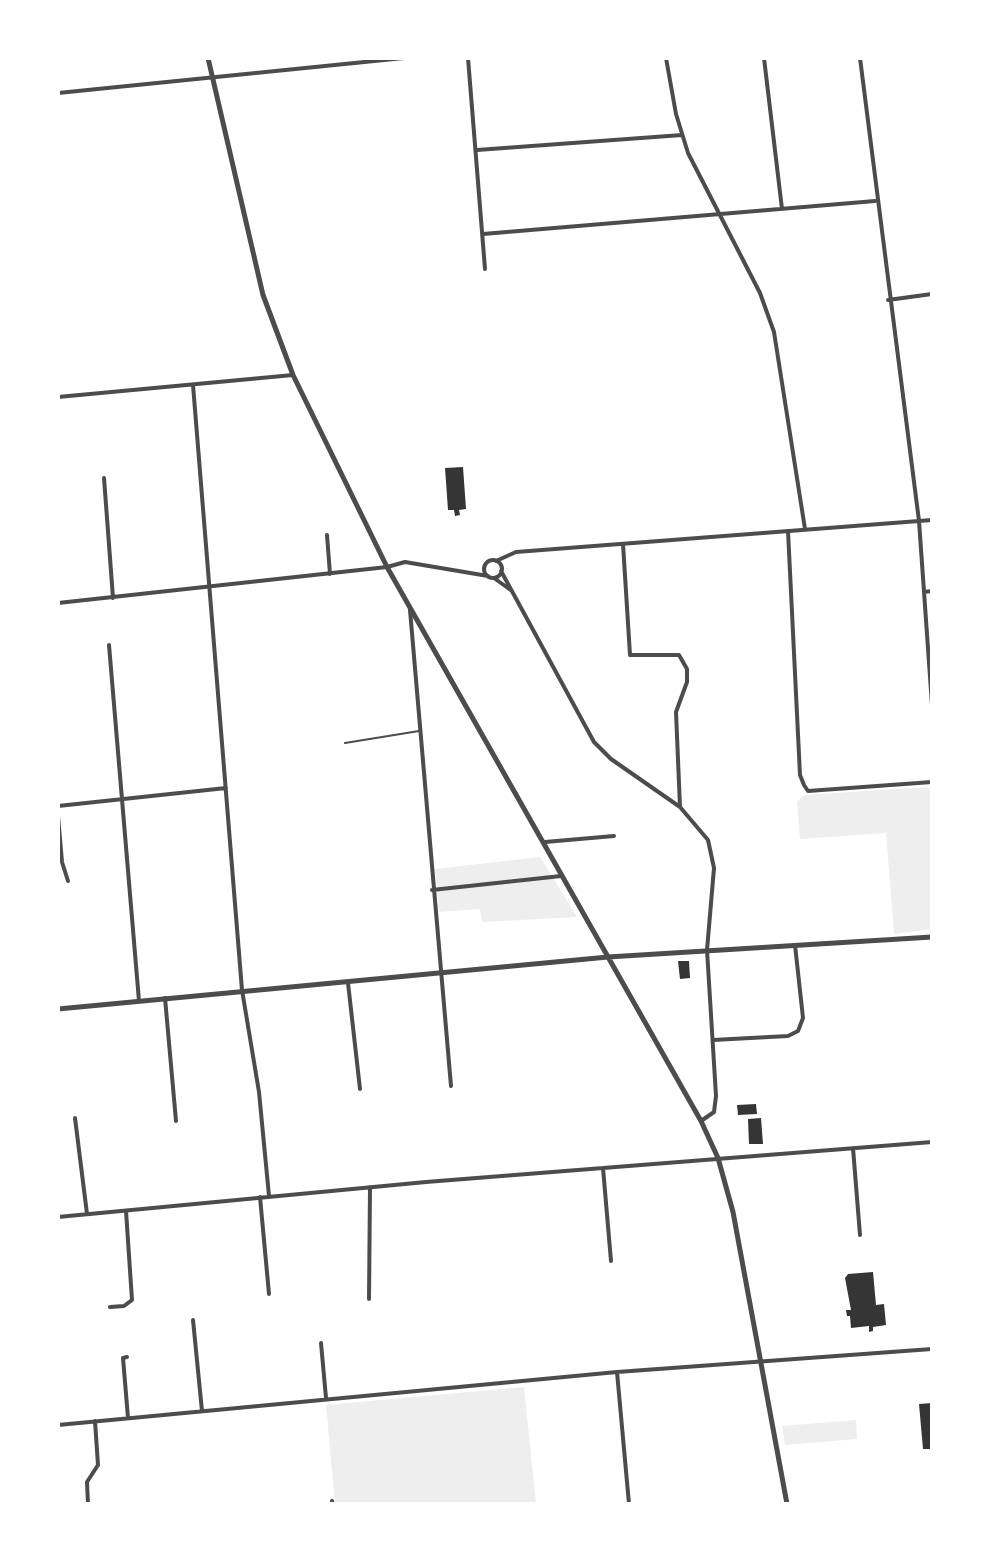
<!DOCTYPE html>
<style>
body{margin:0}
#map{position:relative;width:990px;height:1562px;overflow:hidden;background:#fff;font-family:Lora,serif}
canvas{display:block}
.frame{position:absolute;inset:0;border:60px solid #fff;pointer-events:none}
</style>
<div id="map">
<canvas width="990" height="1562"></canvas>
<div class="frame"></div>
</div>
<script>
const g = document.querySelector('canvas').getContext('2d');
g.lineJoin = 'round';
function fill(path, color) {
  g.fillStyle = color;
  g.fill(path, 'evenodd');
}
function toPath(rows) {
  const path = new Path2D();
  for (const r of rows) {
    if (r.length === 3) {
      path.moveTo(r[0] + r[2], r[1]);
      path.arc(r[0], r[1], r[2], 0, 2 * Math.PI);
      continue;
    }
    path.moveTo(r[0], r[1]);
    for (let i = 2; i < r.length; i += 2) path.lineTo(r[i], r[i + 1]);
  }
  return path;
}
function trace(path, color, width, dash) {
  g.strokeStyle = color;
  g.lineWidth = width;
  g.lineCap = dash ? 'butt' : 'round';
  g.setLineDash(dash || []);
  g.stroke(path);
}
fill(toPath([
 [926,787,932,789,932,929,894,934,886,833,800,839,797,802,804,795],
 [540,857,577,917,482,922,480,909,439,912,435,869],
 [524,1387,536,1504,335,1504,326,1405],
 [856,1420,857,1439,785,1445,782,1426]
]), '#eee');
fill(toPath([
 [463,467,466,509,459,510,460,515,455,516,454,510,448,510,445,468],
 [678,961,689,961,690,978,680,979],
 [756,1104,757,1114,738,1115,737,1105],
 [761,1118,763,1144,749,1144,748,1119],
 [873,1272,876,1305,884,1304,886,1325,873,1327,873,1331,869,1332,869,1326,851,1328,850,1316,847,1316,846,1310,851,1310,845,1278,848,1274],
 [932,1403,932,1449,923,1449,919,1404]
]), '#353535');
trace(toPath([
 [345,743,419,731]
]), '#4c4c4c', 2);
trace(toPath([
 [468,58,485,269],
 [666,58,676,114,688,153,760,293,774,332,805,529],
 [764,58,782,209],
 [860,58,919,521,932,705],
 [58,93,404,58],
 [477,150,682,135],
 [483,234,875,201],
 [888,300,932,294],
 [193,385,242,990,259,1092,269,1196],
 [58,397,293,375],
 [104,478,113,598],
 [788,531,800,775,804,785,808,791,932,782],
 [327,535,330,574],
 [623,544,630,655,679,655,687,669,687,682,676,712,680,807],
 [493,569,9],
 [496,561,516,552,932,520],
 [501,571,594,742,611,759,680,807,708,840,714,868,707,950,716,1096,714,1112,701,1121],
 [494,578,512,591],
 [924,592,932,591],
 [58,603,387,567,405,562,488,576],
 [410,610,451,1086],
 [109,645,139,1001],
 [58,806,226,788],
 [58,816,62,862,68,881],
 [545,842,614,836],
 [432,890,561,876],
 [348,983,360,1089],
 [165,998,176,1121],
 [713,1040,788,1036,798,1031,803,1018,795,945],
 [75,1118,87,1214],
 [853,1148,860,1235],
 [603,1168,611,1261],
 [260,1197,269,1294],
 [58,1217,426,1182,932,1142],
 [369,1299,370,1187],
 [110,1307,124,1306,132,1300,126,1211],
 [193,1320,202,1411],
 [321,1343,326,1398],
 [127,1357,123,1358,128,1418],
 [617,1372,629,1504],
 [58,1425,617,1372,932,1349],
 [332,1501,333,1504],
 [88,1504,87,1482,98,1465,95,1421]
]), '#4c4c4c', 4);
trace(toPath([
 [208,58,263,295,293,375,387,567,701,1121,718,1158,733,1212,787,1504],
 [58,1009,608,957,932,937]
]), '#4c4c4c', 5);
</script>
